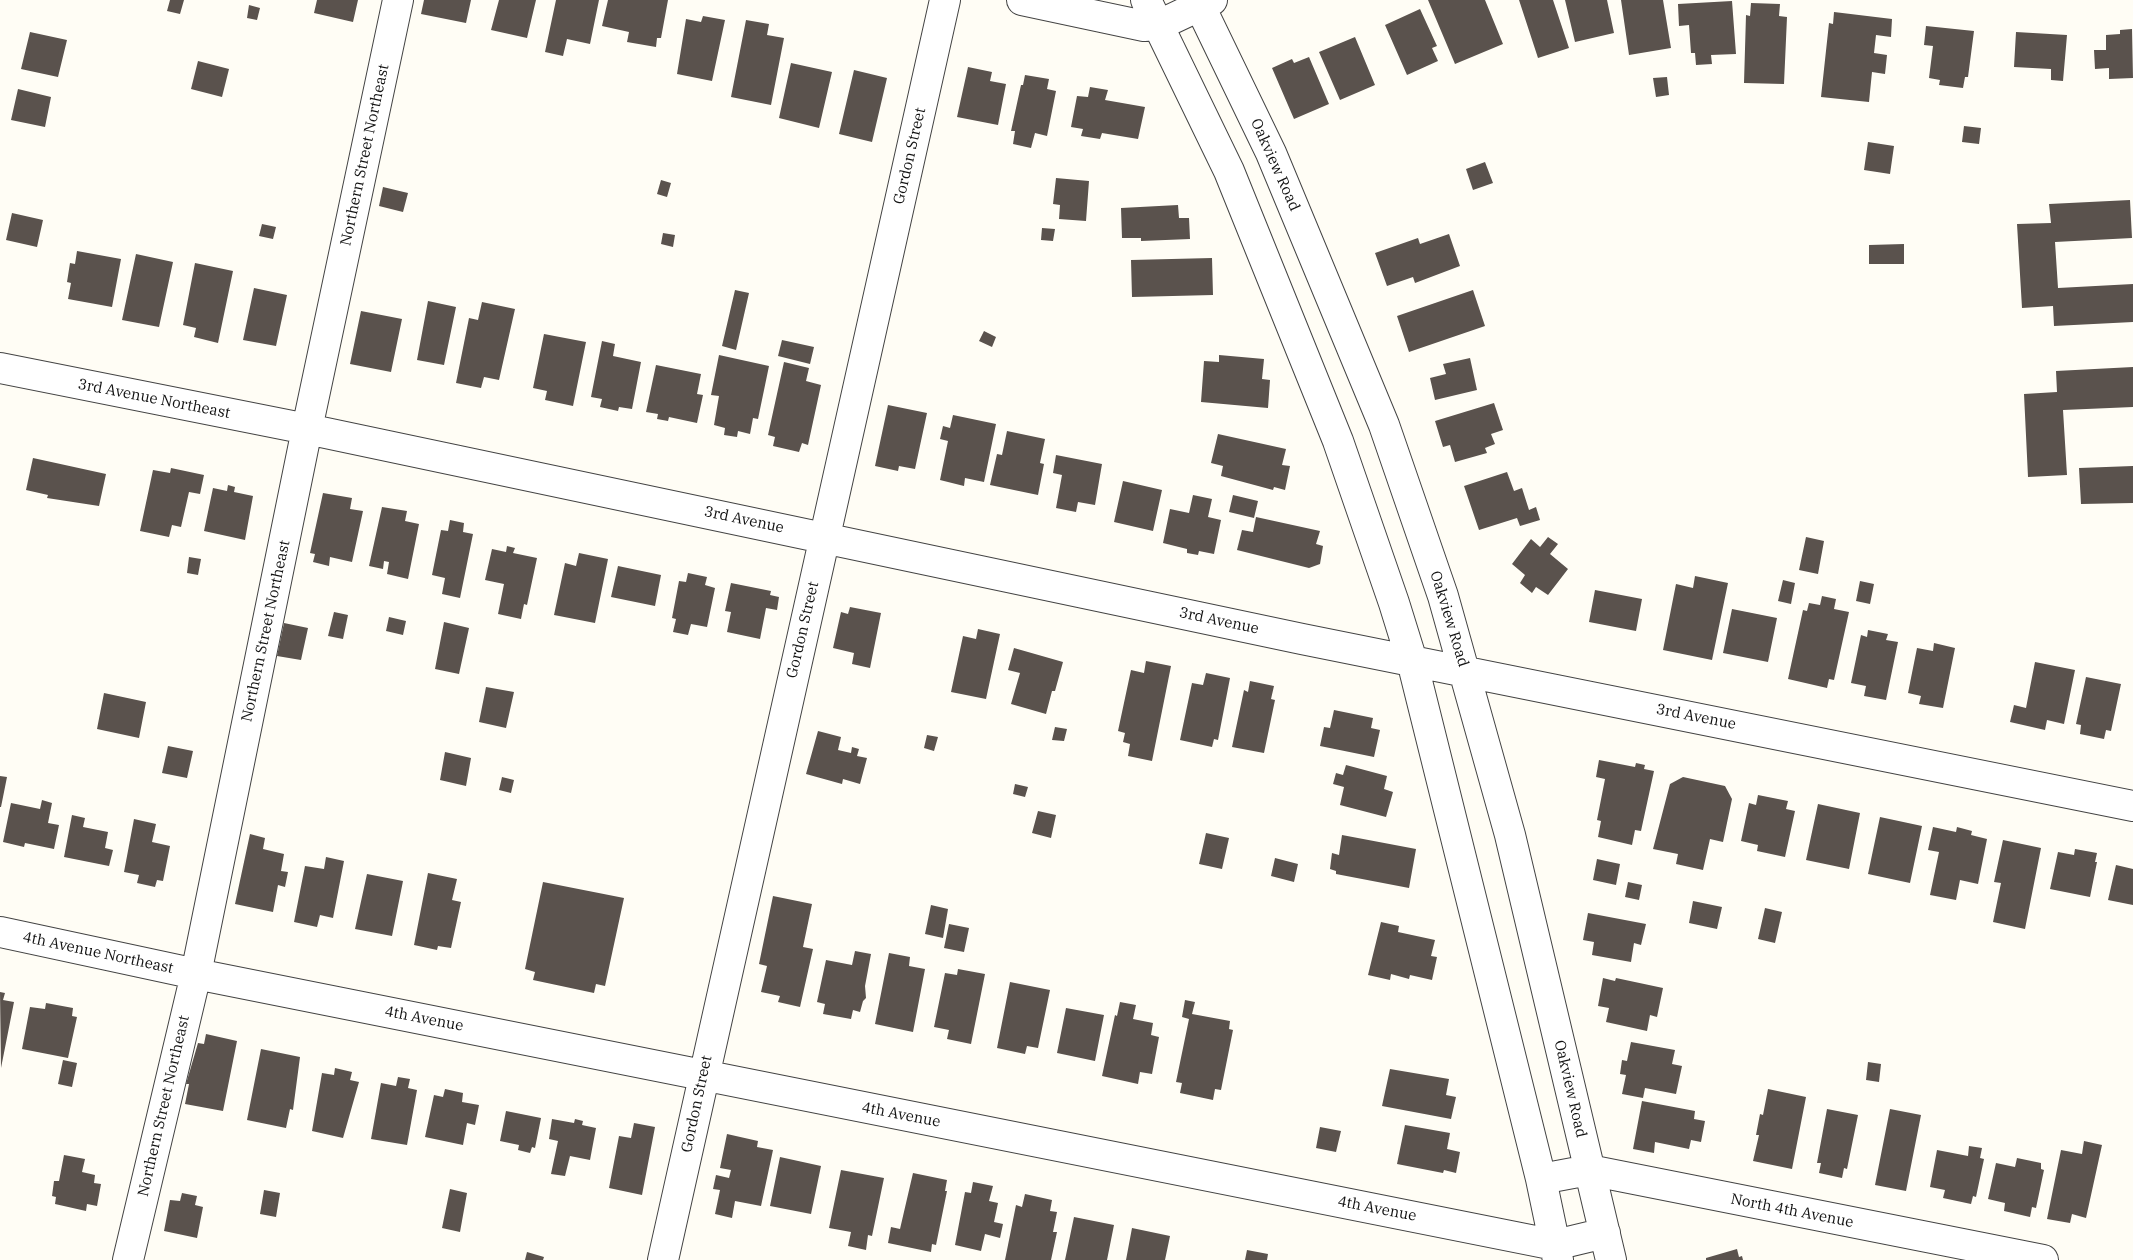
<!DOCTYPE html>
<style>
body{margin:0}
canvas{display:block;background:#fffdf5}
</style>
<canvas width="2133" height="1260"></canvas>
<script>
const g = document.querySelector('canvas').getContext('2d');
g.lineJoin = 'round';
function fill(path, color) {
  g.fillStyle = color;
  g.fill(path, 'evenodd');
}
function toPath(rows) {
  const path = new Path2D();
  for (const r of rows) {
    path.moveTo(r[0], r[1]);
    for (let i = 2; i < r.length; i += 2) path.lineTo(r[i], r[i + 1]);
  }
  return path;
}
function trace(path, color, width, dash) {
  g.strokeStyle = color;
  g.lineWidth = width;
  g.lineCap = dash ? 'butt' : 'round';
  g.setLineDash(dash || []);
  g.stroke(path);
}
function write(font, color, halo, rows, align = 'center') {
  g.font = font + ' "IBM Plex Serif",serif';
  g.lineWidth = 6;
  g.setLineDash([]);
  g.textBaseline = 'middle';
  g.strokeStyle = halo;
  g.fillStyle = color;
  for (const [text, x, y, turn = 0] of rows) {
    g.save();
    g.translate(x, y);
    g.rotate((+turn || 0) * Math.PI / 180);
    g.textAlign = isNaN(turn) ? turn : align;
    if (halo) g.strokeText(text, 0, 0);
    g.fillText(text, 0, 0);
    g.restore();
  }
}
fill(toPath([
 [170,0,184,0,180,14,167,11],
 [317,0,358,0,353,22,314,13],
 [424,0,471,0,466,23,421,14],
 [499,0,536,0,527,38,491,30],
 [556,0,599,0,590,44,567,39,563,56,545,52],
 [608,0,668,0,661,38,657,38,656,47,627,42,629,32,602,26],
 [1428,0,1485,0,1503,44,1455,64],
 [1519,0,1553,0,1569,48,1538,58],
 [1565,0,1607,0,1614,33,1575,42],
 [1621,0,1663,0,1671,48,1629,55],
 [1732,1,1736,54,1711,55,1712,64,1696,65,1695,53,1691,53,1689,25,1679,26,1678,4],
 [1751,3,1780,4,1779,16,1787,17,1784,84,1744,83,1746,15,1750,16],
 [249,5,260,8,257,20,247,18],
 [1420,9,1437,46,1432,48,1438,61,1407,75,1385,25],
 [1834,12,1892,19,1891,37,1876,35,1874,53,1887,55,1885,74,1872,72,1869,102,1821,97,1829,23,1833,24],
 [703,16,725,20,712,81,677,74,686,19,701,22],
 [746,20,769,24,767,35,784,38,771,105,731,97],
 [1926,26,1974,31,1968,77,1965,77,1963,88,1939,85,1940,80,1929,78,1933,46,1924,45],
 [2132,29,2133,78,2109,79,2109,68,2095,69,2094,50,2106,50,2106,35,2120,34,2120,30],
 [30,32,67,40,58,77,21,69],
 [2016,32,2067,35,2063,81,2051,80,2051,69,2014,67],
 [1355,37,1375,85,1340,100,1319,52],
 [1309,57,1329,104,1294,119,1272,68,1292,59,1294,63],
 [198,61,229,69,222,97,191,89],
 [791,63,832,72,819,128,779,118],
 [968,67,992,72,990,81,1006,84,998,125,957,117],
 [854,70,887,78,872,142,839,134],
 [1025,75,1049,79,1047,89,1056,91,1047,136,1035,133,1031,148,1013,144,1015,131,1011,131,1021,85,1023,85],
 [1667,77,1669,95,1656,97,1653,78],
 [1090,87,1108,90,1105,100,1145,107,1138,139,1102,133,1100,139,1081,136,1083,129,1071,127,1077,96,1088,97],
 [18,89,51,97,45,127,11,120],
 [1964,126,1981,128,1979,144,1962,142],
 [1868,142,1894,146,1890,174,1864,170],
 [1485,162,1493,183,1473,190,1466,169],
 [1056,178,1089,181,1086,221,1059,219,1060,205,1053,204],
 [661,180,671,183,667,197,657,194],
 [383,187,408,193,403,212,379,206],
 [2130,200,2132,238,2055,242,2058,288,2133,284,2133,322,2054,326,2053,306,2022,308,2017,224,2051,223,2049,204],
 [1178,205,1179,218,1189,218,1190,239,1141,241,1141,238,1122,238,1121,208],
 [12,213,43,220,37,247,6,240],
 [262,224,276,227,273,239,259,236],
 [1042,228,1055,229,1053,241,1041,240],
 [663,233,675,235,673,247,661,244],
 [1449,234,1460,266,1415,283,1413,277,1387,286,1375,253,1418,238,1420,244],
 [1904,244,1904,264,1869,264,1869,245],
 [77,251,121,259,112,307,68,299,71,283,67,282,70,263,75,264],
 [136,254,173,262,159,327,122,320],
 [1212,258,1213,295,1132,297,1131,260],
 [195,263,233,271,218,343,194,337,196,328,183,325],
 [254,288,287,295,276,346,243,340],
 [735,290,749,293,736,350,722,346],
 [1473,290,1485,326,1409,352,1397,316],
 [428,301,456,307,444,365,417,360],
 [482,302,515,309,499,380,484,377,481,388,456,383,469,318,478,320],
 [361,311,402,319,391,372,350,364],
 [984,331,996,337,992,347,979,341],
 [544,334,586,342,573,406,545,400,547,391,533,388],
 [782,340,814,347,810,364,778,356],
 [602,341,615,344,613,356,641,362,632,409,619,407,618,411,600,407,602,399,591,397],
 [719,355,769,366,758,419,753,418,750,434,738,431,737,437,724,435,725,428,714,425,719,396,711,395],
 [1219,355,1264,359,1262,379,1270,380,1268,408,1201,402,1204,361,1219,362],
 [1470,358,1477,390,1435,400,1430,378,1446,374,1443,364],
 [784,362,809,368,806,381,821,385,808,445,802,443,799,452,773,446,775,437,768,435],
 [656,365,701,374,697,394,703,395,697,423,669,417,668,421,657,419,658,414,646,412],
 [2133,367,2133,407,2063,410,2067,475,2028,477,2024,394,2057,392,2056,371],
 [1494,403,1503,430,1491,434,1495,444,1485,448,1487,453,1455,462,1450,445,1443,447,1435,421],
 [888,405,927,413,915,469,899,466,898,471,875,466],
 [953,415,996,424,984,482,965,478,964,486,940,480,948,441,940,439,943,426,950,428],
 [1007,431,1045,439,1040,463,1044,464,1038,495,990,485,997,454,1002,455],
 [1218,434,1286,449,1282,465,1290,466,1285,490,1274,487,1273,490,1221,476,1223,466,1211,463],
 [1056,455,1102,464,1095,505,1078,502,1076,512,1056,508,1062,475,1053,473],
 [33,458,106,474,99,506,47,498,48,495,26,490],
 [2133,466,2133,503,2081,504,2079,468],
 [171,468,204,475,200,494,189,492,181,527,172,525,169,537,140,531,153,470,170,473],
 [1507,472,1514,491,1522,488,1529,510,1536,507,1540,520,1520,526,1517,518,1479,530,1464,486],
 [1123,481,1162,490,1153,531,1114,522],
 [228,485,235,487,234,492,253,496,245,540,204,531,213,488,227,491],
 [323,493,352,498,350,509,363,511,352,562,330,557,329,566,313,562,315,554,310,553],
 [1193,495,1212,499,1208,517,1221,520,1214,554,1199,551,1198,555,1187,553,1187,549,1163,543,1170,509,1189,513],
 [1233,495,1258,501,1254,518,1229,512],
 [382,507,407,511,405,521,419,524,408,579,387,574,389,562,384,561,383,569,369,566],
 [1256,517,1320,531,1316,544,1323,546,1320,564,1309,568,1237,550,1242,530,1253,532],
 [450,520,464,523,463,532,473,534,460,598,442,594,445,578,432,575,441,530,448,531],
 [1548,537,1558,544,1550,554,1568,569,1548,595,1536,587,1532,593,1520,583,1525,575,1512,564,1531,539,1540,547],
 [1806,537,1824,541,1818,574,1799,570],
 [507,546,515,548,513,553,537,558,527,605,524,604,521,619,498,614,504,584,485,580,492,549,506,552],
 [579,553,608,559,595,623,554,615,565,563,576,566],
 [189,557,201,559,198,575,187,573],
 [618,566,661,575,655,606,611,597],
 [688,573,707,577,705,585,715,588,707,627,691,624,688,635,673,632,676,619,672,618,679,581,686,582],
 [1695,576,1728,583,1712,660,1663,650,1676,584,1693,588],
 [1783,580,1795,583,1791,604,1778,601],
 [1860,581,1874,584,1870,604,1856,601],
 [731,583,771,591,770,595,779,597,777,610,766,608,760,639,727,632,731,612,725,611],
 [1595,590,1642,599,1636,631,1589,622],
 [1822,596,1836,599,1834,609,1849,612,1834,680,1829,679,1827,688,1788,679,1803,610,1807,611,1809,603,1820,605],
 [850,607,881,613,870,668,852,664,854,653,833,648,841,612,848,614],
 [1732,609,1777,618,1768,662,1723,653],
 [334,612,348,615,343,639,328,636],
 [389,617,406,621,403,635,386,631],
 [444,622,469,628,459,674,435,669],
 [284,623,308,628,301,660,277,656],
 [978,629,1000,634,986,699,951,692,963,636,976,639],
 [1868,630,1888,634,1886,640,1898,642,1886,700,1864,696,1866,686,1851,683,1861,635,1867,637],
 [1934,643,1955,648,1943,708,1919,704,1921,696,1908,693,1917,648,1933,651],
 [1014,648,1063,662,1055,691,1052,691,1046,714,1011,704,1020,673,1008,670],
 [1146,661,1171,666,1152,761,1128,756,1130,744,1123,742,1125,733,1118,731,1131,670,1144,673],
 [2035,662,2075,670,2064,724,2047,720,2045,730,2010,722,2014,705,2026,708],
 [1206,673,1230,678,1218,740,1214,739,1212,747,1180,740,1192,683,1203,685],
 [2086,677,2121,684,2111,731,2106,730,2104,739,2080,734,2081,725,2076,724],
 [1250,681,1274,686,1271,699,1275,700,1264,753,1232,747,1244,690,1248,692],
 [486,687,514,692,506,728,479,722],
 [104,693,146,702,139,738,97,729],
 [1334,710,1373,718,1371,728,1380,730,1374,757,1320,746,1324,727,1330,728],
 [1055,727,1067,729,1064,741,1052,740],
 [818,731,841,737,838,750,851,753,852,747,859,749,857,756,867,758,860,784,843,779,842,784,806,774],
 [927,735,938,737,934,751,924,748],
 [168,746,193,751,187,778,162,773],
 [445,752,471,758,466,786,440,780],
 [1599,760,1635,767,1636,763,1645,765,1644,769,1654,771,1641,831,1635,830,1632,845,1598,837,1601,821,1597,820,1605,779,1596,777],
 [1346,765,1387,776,1384,789,1393,792,1386,817,1340,805,1344,787,1333,784,1336,773,1343,775],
 [0,776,7,777,1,807,0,807],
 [502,777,514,780,511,793,499,790],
 [1683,777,1725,786,1732,799,1723,842,1710,839,1703,870,1676,864,1678,854,1653,849,1670,784],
 [1015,784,1028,787,1025,797,1013,794],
 [1758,795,1788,801,1786,809,1795,811,1785,857,1757,851,1758,845,1741,841,1749,803,1756,805],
 [42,800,52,803,48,823,59,825,54,849,25,843,24,847,3,842,11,803,40,809],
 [1818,804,1860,813,1849,869,1806,860],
 [1038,811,1056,815,1051,838,1032,833],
 [72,815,85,818,83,827,108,832,105,848,113,850,109,866,64,857],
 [1880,817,1922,826,1910,883,1868,874],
 [134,819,156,824,152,842,170,846,163,881,157,880,155,887,137,883,139,875,124,872],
 [1933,827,1956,832,1957,827,1972,831,1971,835,1987,839,1978,884,1960,880,1956,900,1930,895,1939,852,1928,850],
 [1206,833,1229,838,1222,869,1199,864],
 [250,834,265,838,263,849,284,854,281,871,288,872,285,887,278,885,273,912,235,904],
 [1342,835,1416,849,1409,888,1336,874,1336,871,1330,869,1332,853,1339,855],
 [2003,840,2041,848,2025,929,1993,922,2001,883,1994,882],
 [2075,849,2097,853,2095,862,2097,862,2090,897,2050,889,2058,852,2074,855],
 [326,857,344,861,333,918,320,915,317,927,294,922,305,866,324,869],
 [1275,858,1298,864,1294,882,1271,876],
 [1597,859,1620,864,1616,885,1593,880],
 [2116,865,2133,869,2133,905,2108,900],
 [428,873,457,879,452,900,461,902,451,948,438,946,437,950,414,945],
 [367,874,403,881,392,936,355,929],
 [543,882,624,898,605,986,596,984,594,993,533,980,535,972,525,969],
 [1628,882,1642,885,1639,900,1625,897],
 [773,896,812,904,803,947,813,949,800,1007,778,1002,780,996,761,992,767,966,759,964],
 [1693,901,1722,907,1717,929,1689,923],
 [931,905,948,909,943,938,925,934],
 [1765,908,1782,912,1775,943,1758,939],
 [1588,913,1646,924,1641,945,1634,943,1631,962,1592,955,1594,942,1583,940],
 [1381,922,1399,926,1398,932,1435,940,1431,956,1437,957,1432,980,1410,975,1409,979,1391,974,1390,980,1368,975],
 [949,924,969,928,964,952,944,948],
 [855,951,871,954,865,986,866,998,863,1001,860,1012,853,1010,851,1019,823,1014,825,1004,817,1002,826,960,852,965],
 [889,953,910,957,909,966,925,969,913,1032,875,1024],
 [958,969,985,974,971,1044,947,1039,949,1030,934,1027,945,973,957,975],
 [1603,978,1615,981,1616,978,1663,988,1657,1017,1650,1015,1647,1031,1606,1022,1609,1008,1598,1006],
 [1010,982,1050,990,1038,1048,1027,1046,1025,1054,997,1048],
 [0,992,5,993,3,1000,14,1002,1,1068],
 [1185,1000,1195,1002,1192,1014,1230,1021,1229,1029,1233,1030,1221,1090,1215,1089,1213,1100,1180,1093,1182,1083,1176,1082,1189,1019,1182,1017],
 [1120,1002,1136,1005,1133,1019,1153,1023,1151,1035,1159,1037,1152,1074,1140,1072,1138,1084,1102,1076,1115,1015,1117,1016],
 [46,1003,73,1008,72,1016,77,1017,68,1058,22,1049,30,1007,45,1009],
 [1066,1008,1104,1015,1095,1061,1057,1053],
 [206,1034,237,1041,223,1111,185,1104,189,1084,186,1084,198,1043,204,1044],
 [1631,1042,1675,1050,1672,1064,1682,1066,1676,1094,1645,1088,1643,1098,1622,1094,1626,1075,1620,1074,1622,1060,1627,1061],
 [261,1049,300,1057,293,1110,290,1109,286,1128,247,1120],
 [63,1060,77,1063,72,1087,58,1084],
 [1868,1062,1881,1064,1879,1082,1866,1080],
 [335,1068,352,1072,350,1080,359,1082,343,1138,312,1131,322,1073,334,1075],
 [1390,1069,1449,1079,1446,1095,1456,1097,1451,1119,1382,1106],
 [398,1077,410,1079,408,1088,417,1090,407,1145,371,1139,381,1083,396,1086],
 [445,1089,463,1093,462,1102,479,1105,475,1125,467,1123,463,1145,425,1137,434,1095,443,1097],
 [1768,1089,1806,1097,1792,1169,1753,1161,1759,1135,1756,1135,1760,1114,1763,1115],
 [1642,1101,1695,1111,1694,1119,1705,1121,1701,1142,1691,1140,1689,1149,1655,1142,1654,1153,1633,1149],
 [1827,1109,1858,1115,1847,1169,1844,1168,1842,1178,1819,1173,1821,1163,1817,1163],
 [1890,1109,1921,1115,1906,1191,1875,1185],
 [506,1111,541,1118,535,1148,532,1147,530,1153,518,1150,519,1145,500,1141],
 [552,1119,574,1123,575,1119,583,1121,582,1125,596,1128,590,1160,570,1156,565,1176,551,1174,558,1141,549,1139],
 [634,1123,655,1127,642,1195,609,1188,619,1136,631,1138],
 [1405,1125,1450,1133,1447,1149,1460,1152,1456,1173,1444,1170,1443,1173,1397,1164],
 [1320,1127,1341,1131,1336,1152,1316,1148],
 [727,1134,758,1141,757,1147,773,1150,761,1206,735,1201,732,1218,715,1214,720,1190,713,1189,716,1175,729,1178,731,1170,720,1168],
 [2084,1141,2102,1145,2086,1218,2072,1214,2070,1223,2047,1219,2061,1150,2082,1154],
 [1969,1146,1982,1148,1980,1158,1984,1159,1976,1197,1973,1196,1971,1204,1943,1198,1945,1190,1930,1187,1937,1150,1968,1156],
 [64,1155,85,1159,82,1172,95,1175,94,1183,101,1184,97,1206,87,1204,86,1211,55,1204,56,1197,52,1196,54,1181,59,1181],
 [780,1157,821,1166,811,1214,770,1206],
 [2017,1158,2041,1163,2041,1169,2044,1170,2036,1208,2032,1207,2030,1217,2004,1211,2005,1203,1988,1199,1996,1163,2015,1167],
 [841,1170,884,1178,872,1236,868,1235,866,1250,848,1246,851,1232,829,1228],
 [913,1173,947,1180,945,1191,947,1191,936,1245,932,1244,931,1252,888,1243,891,1227,900,1229],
 [973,1182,993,1186,989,1201,998,1203,994,1222,1003,1224,1000,1238,985,1234,981,1251,955,1245,965,1192,971,1193],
 [450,1189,467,1193,460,1232,442,1228],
 [264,1190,280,1193,276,1217,260,1214],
 [182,1193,197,1196,195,1205,203,1207,197,1238,164,1231,170,1200,180,1201],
 [1025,1194,1052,1200,1050,1211,1057,1212,1053,1232,1057,1232,1051,1260,1005,1260,1016,1205,1022,1207],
 [1074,1217,1114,1225,1107,1260,1065,1260],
 [1132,1228,1170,1236,1165,1260,1126,1260],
 [1737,1249,1739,1257,1742,1256,1743,1260,1706,1260,1706,1258],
 [1247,1250,1268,1254,1267,1260,1245,1260],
 [527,1252,544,1257,543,1260,525,1260]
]), '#5a524d');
const minor = toPath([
 [1022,0,1144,26,1159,25,1212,0],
 [1146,0,1229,171,1338,441,1394,603,1412,661,1541,1179,1558,1260],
 [1197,0,1271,153,1384,425,1443,596,1510,835,1611,1260],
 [0,368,307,429,1302,639,2133,806],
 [0,932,196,974,1555,1245,1605,1233],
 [1541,1179,1589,1170,2043,1260],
 [128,1260,196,974,307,429,398,0],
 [663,1260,945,0]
]);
trace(minor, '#444', 32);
trace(minor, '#fff', 30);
write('15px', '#111', '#fff', [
 ["Northern Street Northeast",365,155,-78],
 ["Gordon Street",910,156,-77],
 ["Oakview Road",1275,165,66],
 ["3rd Avenue Northeast",154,399,11],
 ["3rd Avenue",744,520,12],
 ["Oakview Road",1449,619,73],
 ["3rd Avenue",1219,621,12],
 ["Gordon Street",803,630,-77],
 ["Northern Street Northeast",266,631,-78],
 ["3rd Avenue",1696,717,11],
 ["4th Avenue Northeast",98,953,12],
 ["4th Avenue",424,1019,11],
 ["Oakview Road",1570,1089,77],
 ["Gordon Street",697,1104,-78],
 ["Northern Street Northeast",164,1106,-77],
 ["4th Avenue",901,1115,11],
 ["4th Avenue",1377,1209,11],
 ["North 4th Avenue",1792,1211,11]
]);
</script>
